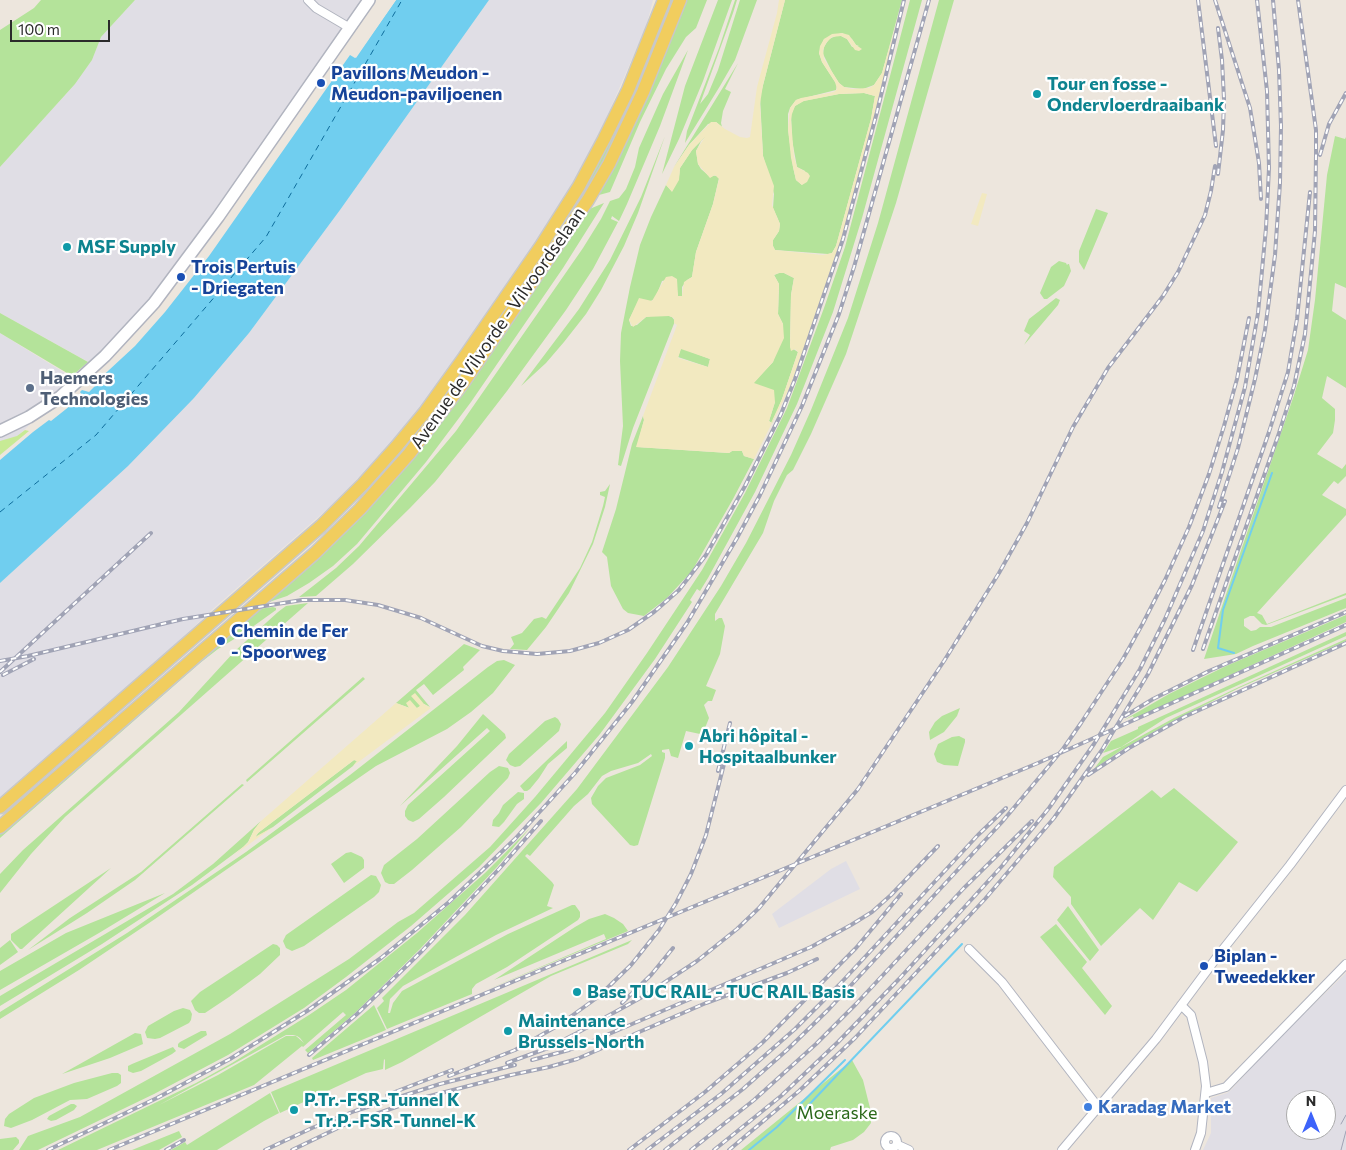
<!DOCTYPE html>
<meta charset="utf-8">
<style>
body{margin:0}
#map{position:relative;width:1346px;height:1150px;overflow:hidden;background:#ede6dd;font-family:Commissioner,sans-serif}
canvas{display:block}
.north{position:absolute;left:1286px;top:1090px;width:50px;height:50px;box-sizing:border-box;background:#fff;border:1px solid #aaa;border-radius:50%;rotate:0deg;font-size:14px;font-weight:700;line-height:20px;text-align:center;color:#2b2b2b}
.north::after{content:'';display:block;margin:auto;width:18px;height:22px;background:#3d63fa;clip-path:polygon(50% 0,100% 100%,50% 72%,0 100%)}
.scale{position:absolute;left:10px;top:20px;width:100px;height:22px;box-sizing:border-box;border:2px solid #2b2b2b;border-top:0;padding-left:6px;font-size:15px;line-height:18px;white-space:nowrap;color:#2b2b2b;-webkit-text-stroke:4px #fff;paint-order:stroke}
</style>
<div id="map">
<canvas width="1346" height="1150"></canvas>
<div class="north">N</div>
<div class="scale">100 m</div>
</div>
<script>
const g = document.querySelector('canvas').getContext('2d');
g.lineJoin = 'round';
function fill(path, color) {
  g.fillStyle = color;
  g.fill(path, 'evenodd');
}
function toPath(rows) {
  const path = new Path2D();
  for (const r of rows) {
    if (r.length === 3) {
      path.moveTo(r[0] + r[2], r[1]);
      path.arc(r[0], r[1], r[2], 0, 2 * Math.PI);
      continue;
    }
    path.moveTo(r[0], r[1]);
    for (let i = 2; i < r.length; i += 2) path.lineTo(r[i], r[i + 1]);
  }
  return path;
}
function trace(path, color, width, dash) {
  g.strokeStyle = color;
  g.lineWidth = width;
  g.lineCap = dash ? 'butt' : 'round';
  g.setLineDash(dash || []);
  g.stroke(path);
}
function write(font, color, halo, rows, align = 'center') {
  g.font = font + ' Commissioner,sans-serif';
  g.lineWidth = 4.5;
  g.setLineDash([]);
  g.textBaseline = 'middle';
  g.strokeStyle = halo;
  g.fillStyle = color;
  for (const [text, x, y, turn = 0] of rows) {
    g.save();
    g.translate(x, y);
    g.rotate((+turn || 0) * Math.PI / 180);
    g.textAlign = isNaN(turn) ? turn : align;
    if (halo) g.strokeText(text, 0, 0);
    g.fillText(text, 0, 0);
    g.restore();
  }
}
fill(toPath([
 [135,0,366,0,154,297,92,364,0,313,0,167,75,84,92,60,101,37],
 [489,0,653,0,646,27,581,176,475,336,408,426,332,505,214,608,135,682,0,803,0,583,194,398,249,333,340,210],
 [0,333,76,380,19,435,0,451],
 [846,861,860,889,779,928,772,914,831,869],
 [1346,973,1346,1150,1203,1150,1211,1133,1211,1098,1227,1093,1232,1089,1271,1046],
 [1296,1100,1326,1100,1326,1130,1296,1130]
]), '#e0dee5');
fill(toPath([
 [41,0,135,0,101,37,92,60,75,84,0,167,0,30,34,8],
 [667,0,675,0,626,120,571,220,428,422,426,421,425,419,548,240],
 [684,0,707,0,696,28,686,37,666,69,640,122,610,192,599,195],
 [718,0,732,0,703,81,679,139,662,174,685,86],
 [735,0,737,0,733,13,700,104,708,94,718,70,740,0,757,0,735,60,720,86,685,143,687,131,719,48],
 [785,0,902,0,882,73,874,85,863,89,844,87,839,83,832,72,823,54,824,47,829,39,836,36,841,36,847,39,852,47,859,46,856,45,852,39,842,33,824,39,819,53,822,62,837,85,836,90,796,100,790,108,788,114,788,129,793,167,796,180,802,185,805,171,797,167,792,140,791,114,795,106,803,101,839,94,864,93,875,96,871,119,836,246,832,253,828,254,775,250,773,246,773,240,779,231,780,224,773,208,774,194,763,156,760,97],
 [910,0,922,0,862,218,833,312,797,404,755,492,708,578,700,591,697,589,690,600,692,602,655,659,600,734,541,803,479,867,411,926,346,977,304,1008,228,1055,154,1094,38,1150,19,1150,28,1136,80,1117,230,1034,349,959,398,922,414,913,490,847,535,797,605,713,647,653,702,570,745,493,787,408,824,308,845,247],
 [939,0,954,0,896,203,846,354,811,434,793,470,787,475,774,501,763,533,715,614,715,621,719,618,722,618,725,626,720,654,706,686,716,690,712,701,708,701,704,705,709,718,703,733,700,734,686,731,678,758,671,756,669,749,662,750,662,752,665,753,665,758,638,845,634,846,630,845,592,804,591,798,598,786,606,778,640,765,652,756,651,754,638,763,611,771,602,776,588,794,574,806,530,856,527,854,525,856,552,882,554,885,547,906,553,908,496,935,403,986,390,999,388,1013,390,1013,393,1003,402,991,508,934,572,905,575,905,580,912,580,917,578,920,507,967,476,984,472,989,472,994,387,1029,377,1008,384,1001,382,998,465,915,577,789,668,667,721,586,746,543,791,455,811,410,848,318,878,223],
 [688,50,660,126,627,204,619,221,612,216,611,219,618,222,593,269,566,310,507,391,473,435,435,482,410,508,353,564,316,596,299,597,336,568,359,546,456,431,583,248,601,219,610,201,619,198,626,189,635,167,639,148,663,94],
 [738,63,725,89,731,92,723,111,721,123,722,127,716,122,708,124,689,145,674,167],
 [719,131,730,137,721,140,711,135,705,137,701,141,696,151,698,164,701,169,708,175,717,176,719,178,713,204,696,252,692,277,687,280,682,287,682,296,678,296,675,278,662,281,655,299,635,308,629,320,631,326,637,325,646,317,650,316,669,316,672,317,675,321,633,428,621,466,618,465,623,426,620,361,621,333,630,287,640,245,651,217,666,185,672,191,679,177,680,168,692,150,705,136,713,132],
 [665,136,638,213,624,246,601,290,586,314,564,342,546,363,521,386,579,309,610,260,641,197],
 [1335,136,1345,139,1346,137,1346,288,1335,283,1332,311,1346,320,1346,388,1327,376,1322,398,1335,409,1335,420,1333,433,1317,454,1342,469,1346,464,1346,476,1338,484,1334,481,1322,495,1346,509,1346,515,1257,613,1262,615,1267,624,1346,593,1346,595,1266,625,1262,624,1254,616,1250,616,1244,619,1244,626,1251,631,1256,630,1260,627,1271,627,1346,598,1346,608,1253,646,1236,654,1204,659,1294,395,1308,350,1315,300,1327,175],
 [604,203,563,268,471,402,426,462,357,544,333,566,309,583,287,596,266,603,339,535,587,210],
 [1096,209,1108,213,1084,270,1079,262,1079,251],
 [1059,261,1066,263,1067,265,1068,264,1069,264,1071,271,1064,286,1047,299,1044,299,1040,293,1051,267],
 [779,273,784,273,794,278,791,295,790,347,798,352,782,399,772,423,769,421,775,402,753,383,773,362,783,324,778,314,779,284,774,275],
 [1056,298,1060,300,1058,305,1024,345,1030,335,1024,331,1029,319],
 [0,313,88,362,72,376,0,333],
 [681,348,710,359,708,367,678,357],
 [643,416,644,420,637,447,729,453,732,451,742,451,744,456,754,459,733,499,692,571,667,598,644,616,628,613,623,609,611,586,607,557,602,552,616,509,632,444],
 [610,484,605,507,593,544,569,593,546,627,527,650,510,649,514,644,511,637,522,633,534,619,542,617,546,619,580,568,592,542,603,506,605,497,600,495,600,492,605,491],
 [308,603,65,817,31,854,0,893,0,874,23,850,179,712,235,651,278,612,286,606],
 [273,607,276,608,276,610,244,633,218,649,200,663,0,838,0,832,259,609],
 [1346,615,1346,622,1134,719,1133,716,1124,720,1169,694,1226,666],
 [1346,632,1346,636,1166,718,1121,747,1103,753,1111,741,1138,729,1138,727],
 [1346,639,1346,641,1239,688,1175,720,1120,751,1094,769,1103,757,1174,718,1239,687],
 [464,644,480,650,463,667,464,670,433,695,424,684,416,690,430,707,424,704,417,708,410,708,396,703],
 [504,660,515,665,493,693,471,712,447,729,376,766,155,919,79,970,0,1019,0,1012,127,933,246,852,350,775,488,667,497,661],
 [363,677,365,679,247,782,246,780],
 [960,708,957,716,944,732,930,740,929,732,935,722,942,716],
 [483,714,505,734,506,738,444,797,419,819,413,822,408,820,405,816,405,811,408,805,490,731,487,728,400,806,457,746],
 [555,717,558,719,561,724,559,731,520,766,515,767,510,765,506,760,509,754,545,721],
 [959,736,965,739,965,742,958,766,944,765,937,762,934,754,938,744,952,737],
 [567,741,567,748,548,764,539,778,530,789,527,791,524,791,520,786],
 [354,760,357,761,353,766,273,827,255,838,258,833],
 [499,766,508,768,510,773,508,778,461,827,412,870,394,884,389,884,385,882,381,873,384,865,417,839,490,772],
 [242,784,244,785,135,880,87,913,28,950,70,918,141,872],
 [1174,788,1238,842,1197,892,1179,882,1153,920,1140,908,1101,946,1071,904,1071,897,1053,877,1054,867,1152,790,1161,798],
 [518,792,524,793,524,799,517,804,504,822,499,827,492,826,493,820,499,813,503,805],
 [261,821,254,830,248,842,243,847,192,885,102,944,0,1006,0,996,173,894,213,864],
 [530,828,497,867,420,949,355,1013,308,1053,305,1050,346,1015,343,1012,303,1047,302,1046,254,1085,97,1150,58,1150,196,1083,232,1063,309,1015,346,990,417,933,485,873],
 [286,1035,293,1035,297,1036,300,1038,304,1043,296,1036,286,1036,218,1075,159,1105],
 [351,852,362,857,364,860,364,868,344,883,331,864,346,853],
 [111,868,22,949,20,949,11,940,11,934],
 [371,875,376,876,381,885,379,892,374,897,304,946,292,951,286,948,283,941,286,935],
 [165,893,99,933,0,990,0,971,66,933],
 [1068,906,1099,950,1090,961,1057,920],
 [605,914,614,918,623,924,628,931,484,991,606,939,604,934,494,980,575,927,589,919],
 [1056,924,1087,962,1082,968,1112,1006,1105,1015,1040,937],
 [10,940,18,952,0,965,0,948],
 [632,940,628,944,551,976,402,1062,385,1070,385,1060,384,1059,383,1069,366,1073,280,1113,271,1092],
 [273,944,277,945,280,948,280,955,260,974,229,997,205,1013,199,1013,195,1010,191,1001,200,992],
 [374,1005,386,1030,313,1060,312,1058],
 [183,1008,190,1010,192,1014,191,1020,189,1023,160,1038,155,1039,147,1038,145,1032,148,1026,174,1011],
 [201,1031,206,1031,207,1035,184,1049,178,1047,178,1044,180,1042],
 [135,1033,141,1034,143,1044,110,1058,62,1074],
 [173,1047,176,1051,172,1054,141,1071,133,1073,128,1071,128,1066,132,1064],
 [852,1060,863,1080,870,1108,871,1123,864,1132,853,1140,831,1147,830,1150,741,1150],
 [112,1073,118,1073,121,1075,121,1083,117,1086,87,1099,70,1100,32,1120,11,1128,4,1126,5,1119,9,1114,34,1098,74,1083],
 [270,1093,279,1113,264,1121,225,1145,217,1150,171,1150,185,1142,187,1145],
 [71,1104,74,1104,77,1106,74,1110,56,1120,51,1121,47,1119,49,1116],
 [179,1131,182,1137,159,1150,132,1150],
 [16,1137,19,1140,19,1143,13,1150,0,1150,0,1139]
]), '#b4e39a');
fill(toPath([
 [779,0,785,0,763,85,760,104,763,156,774,186,772,205,780,224,779,231,773,240,773,246,775,250,823,255,832,253,836,246,871,119,875,96,864,93,839,94,804,101,795,106,792,114,791,120,794,157,797,167,808,173,810,176,807,182,802,185,796,180,791,158,788,129,790,108,796,100,801,98,834,92,837,89,835,82,822,62,819,53,820,46,824,39,832,34,842,33,849,35,856,45,862,49,859,51,855,50,847,39,841,36,832,37,826,43,823,50,824,59,839,83,844,87,852,89,869,88,874,85,882,73,903,0,859,176,837,256,790,387,754,459,744,456,742,451,732,451,729,453,636,447,644,420,643,416,677,325,674,323,674,318,669,316,646,317,633,327,629,320,639,298,652,301,666,277,672,276,677,279,678,296,682,296,684,282,692,277,696,252,713,204,719,179,715,175,710,178,698,164,696,151,705,137,692,150,680,168,679,180,672,192,666,185,674,167,689,145,711,122,716,122,725,129,740,137,747,138,750,137,757,87,777,13],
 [779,273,784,273,794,278,791,295,790,347,791,351,795,349,798,352,782,399,771,423,769,421,775,402,774,390,754,383,773,362,784,338,783,324,778,314,779,284,774,275],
 [681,349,710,359,708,367,678,358],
 [982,193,987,194,978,226,971,224],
 [415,693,424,704,431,708,353,766,357,761,354,760,258,833,255,837,273,827,234,855,248,843,254,830,261,821,396,703,409,708,406,703,410,700,417,708,420,706,411,696]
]), '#f2e9c0');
fill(toPath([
 [25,430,29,431,0,455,0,441,17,436]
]), '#c7ea95');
fill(toPath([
 [396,0,489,0,340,210,249,333,194,398,128,466,0,583,0,460,33,432,49,420,51,421,80,398,82,395,80,392,82,390,89,392,96,385,95,383,135,346,165,312,209,256,350,55,355,58]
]), '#70ceef');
fill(toPath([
 [393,0,396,0,356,58,349,53,351,52,355,55]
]), '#ede6dd');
trace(toPath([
 [1234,653,1218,648,1223,610,1272,473],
 [802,1112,962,944],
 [749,1150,777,1127,845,1060]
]), '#70ceef', 2);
trace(toPath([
 [0,512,96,435,266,237,402,0]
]), '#0e6d9c', 1, [6, 5]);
const minor = toPath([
 [308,0,316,8,350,28],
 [969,949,1002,982,1098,1107],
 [1181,1005,1191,1015,1203,1062,1206,1086,1201,1133,1195,1150],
 [1206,1093,1226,1087,1346,964],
 [891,1142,6],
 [898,1145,909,1150],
 [1062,1150,1156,1039,1220,953,1290,865,1346,790]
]);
const secondary = toPath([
 [0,431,29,417,60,397,105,356,154,303,218,217,369,0]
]);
const primary = toPath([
 [0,807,321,526,363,484,396,447,425,412,463,359,541,246,579,186,604,139,628,90,664,0],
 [0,827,315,553,360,509,409,454,463,383,588,200,609,164,643,92,680,0]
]);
trace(minor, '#b1b4bf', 10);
trace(secondary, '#b1b4bf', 14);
trace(primary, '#c8c8c8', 15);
trace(minor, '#fff', 8);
trace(secondary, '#fff', 11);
trace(primary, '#f1cd5e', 12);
trace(toPath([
 [1341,1124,1346,1115],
 [1341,1150,1346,1131]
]), '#a0a3b5', 1);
const rail = toPath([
 [1198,0,1216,146],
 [1215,0,1250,108,1259,163,1261,199],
 [1320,155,1329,124,1346,93],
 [1218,174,1223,130,1224,99,1222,60,1218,28],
 [1219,507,1238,448,1255,379,1265,330,1275,255,1280,183,1281,126,1279,70,1273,0],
 [1203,649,1278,436,1294,386,1305,334,1315,231,1316,154,1316,130,1298,0],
 [1193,650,1269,432,1288,372,1297,319,1310,192],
 [0,661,28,656,183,619,302,600,345,600,378,605,421,618,482,646,503,651,537,654,570,651,599,643,628,630,654,612,679,590,706,555,745,486,781,414,795,379,843,239,877,112,904,0],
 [0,672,151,533],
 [3,675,34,659],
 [1125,716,1153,699,1209,671,1346,612],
 [718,771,730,723],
 [1088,775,1129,748,1184,717,1346,643],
 [622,1003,651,975,673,948],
 [309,1055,357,1014,422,951,499,869,541,821],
 [532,1060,569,1050,595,1040,811,947,851,925,872,912,891,895,938,846],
 [507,1063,548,1048,577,1033,644,996,697,961,737,929,759,908,858,789,944,661,999,573,1027,523,1073,427,1108,368,1163,296,1178,272,1205,215,1211,191,1215,166],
 [449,1076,515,1050,559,1025,598,997,631,965,659,930,676,903,691,874,706,835,724,764],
 [387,1095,452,1070],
 [355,1111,440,1084,515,1065],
 [48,1150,157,1098,230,1059,307,1011,381,958,449,902,515,839,575,773,632,702,687,623,737,538,760,495,802,406,839,314,854,267,929,0],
 [109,1150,1038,763,1346,625],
 [166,1150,184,1140],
 [265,1150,312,1128,360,1109],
 [292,1150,344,1125,422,1098,511,1075,549,1067,577,1059,706,1003,787,973,817,959],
 [629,1150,705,1092,762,1043,856,948,901,894],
 [647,1150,721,1094,795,1029,839,985,978,835,1006,808],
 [665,1150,743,1089,787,1050,829,1009,1002,822,1063,749,1081,723,1123,659,1143,623,1165,580,1189,527,1209,474,1224,426,1237,379,1249,318],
 [691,1150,754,1100,816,1044,856,1004,964,888,1032,821],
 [714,1150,781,1096,838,1042,899,979,1002,866,1049,808,1094,744,1140,669,1165,619,1203,531,1222,472,1245,387,1258,313,1266,228,1269,168,1267,91,1257,0],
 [729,1150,799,1091,855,1038,985,899,1054,818,1102,750,1148,674,1192,585,1225,501]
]);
trace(rail, '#a0a3b5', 4);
trace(rail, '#fff', 2, [5.5]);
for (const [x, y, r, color] of [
 [321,83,5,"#1a4fb4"],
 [1037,94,5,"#0f9aa8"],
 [67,247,5,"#0f9aa8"],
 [181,277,5,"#1a4fb4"],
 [30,388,5,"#5c6f8a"],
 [221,641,5,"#1a4fb4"],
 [689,746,5,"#0f9aa8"],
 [1204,966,5,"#1a4fb4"],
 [577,992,5,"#0f9aa8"],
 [508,1031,5,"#0f9aa8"],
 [1088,1107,5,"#3f7fe0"],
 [294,1110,5,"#0f9aa8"]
]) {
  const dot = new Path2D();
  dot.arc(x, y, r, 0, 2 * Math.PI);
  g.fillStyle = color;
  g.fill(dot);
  trace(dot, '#fff', 2);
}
write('bold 18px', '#164399', '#fff', [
 ["Pavillons Meudon -",331,73],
 ["Meudon-paviljoenen",331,94],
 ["Trois Pertuis",191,267],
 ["- Driegaten",191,288],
 ["Chemin de Fer",231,631],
 ["- Spoorweg",231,652],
 ["Biplan -",1214,956],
 ["Tweedekker",1214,977]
], 'left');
write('bold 18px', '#0d838f', '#fff', [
 ["Tour en fosse -",1047,84],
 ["Ondervloerdraaibank",1047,105],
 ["MSF Supply",77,247],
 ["Abri hôpital -",699,736],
 ["Hospitaalbunker",699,757],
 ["Base TUC RAIL - TUC RAIL Basis",587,992],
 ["Maintenance",518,1021],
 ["Brussels-North",518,1042],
 ["P.Tr.-FSR-Tunnel K",304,1100],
 ["- Tr.P.-FSR-Tunnel-K",304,1121]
], 'left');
write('18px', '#2b2b2b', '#fff', [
 ["Avenue de Vilvorde - Vilvoordselaan",498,328,-55]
]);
write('bold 18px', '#4e5e75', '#fff', [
 ["Haemers",40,378],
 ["Technologies",40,399]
], 'left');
write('bold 18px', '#366cbe', '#fff', [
 ["Karadag Market",1098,1107]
], 'left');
write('18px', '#2b691a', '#fff', [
 ["Moeraske",837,1113]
]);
</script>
